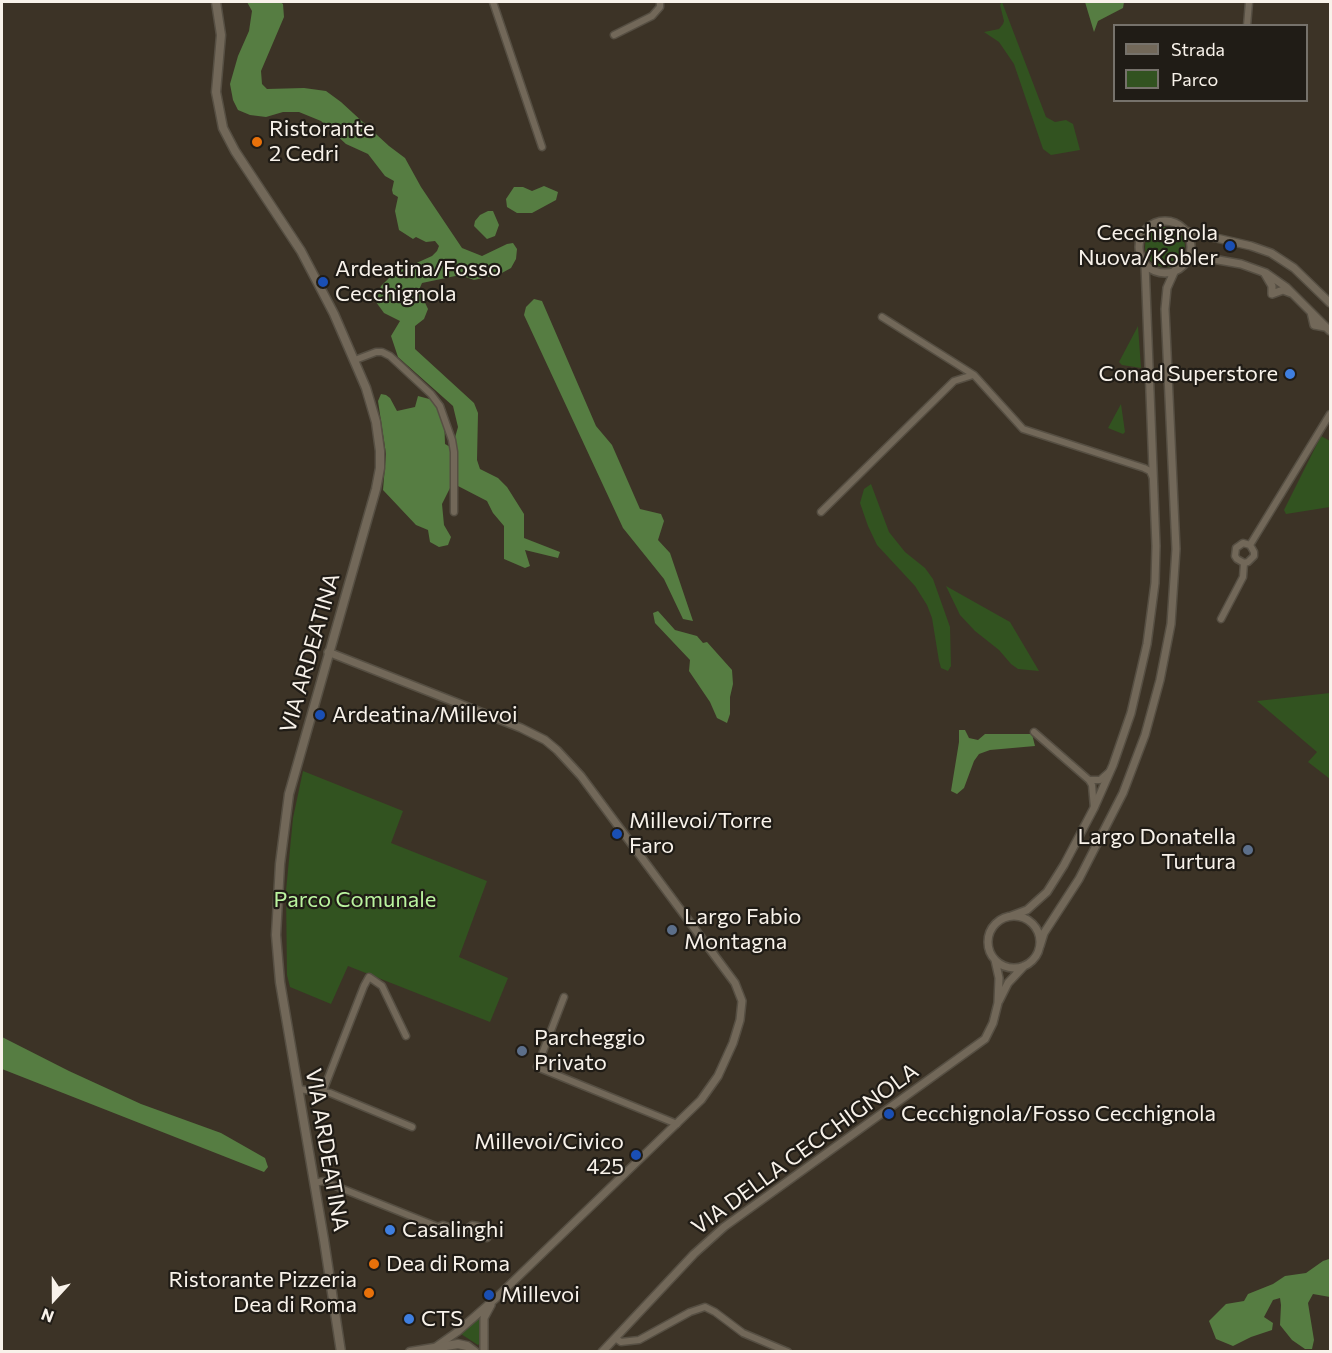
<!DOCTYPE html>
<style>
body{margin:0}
#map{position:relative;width:1332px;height:1353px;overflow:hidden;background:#3c3326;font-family:Commissioner,sans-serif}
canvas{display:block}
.frame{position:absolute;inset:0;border:3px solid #f8f2ea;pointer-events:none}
.legend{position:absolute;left:1113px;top:24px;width:195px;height:78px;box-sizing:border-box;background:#201c16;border:2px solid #76726b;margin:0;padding:8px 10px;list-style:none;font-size:18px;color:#f8f2ea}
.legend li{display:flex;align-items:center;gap:12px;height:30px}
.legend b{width:30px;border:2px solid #76726b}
.north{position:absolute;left:24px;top:1269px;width:60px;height:60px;-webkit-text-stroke:4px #201c16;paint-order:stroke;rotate:201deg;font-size:16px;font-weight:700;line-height:24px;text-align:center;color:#f8f2ea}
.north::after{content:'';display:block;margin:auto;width:21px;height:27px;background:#f8f2ea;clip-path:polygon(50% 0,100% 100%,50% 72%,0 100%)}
</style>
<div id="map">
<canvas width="1332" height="1353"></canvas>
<div class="frame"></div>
<ul class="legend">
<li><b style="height:8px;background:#726859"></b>Strada</li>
<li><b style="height:16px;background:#325320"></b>Parco</li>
</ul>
<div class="north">N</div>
</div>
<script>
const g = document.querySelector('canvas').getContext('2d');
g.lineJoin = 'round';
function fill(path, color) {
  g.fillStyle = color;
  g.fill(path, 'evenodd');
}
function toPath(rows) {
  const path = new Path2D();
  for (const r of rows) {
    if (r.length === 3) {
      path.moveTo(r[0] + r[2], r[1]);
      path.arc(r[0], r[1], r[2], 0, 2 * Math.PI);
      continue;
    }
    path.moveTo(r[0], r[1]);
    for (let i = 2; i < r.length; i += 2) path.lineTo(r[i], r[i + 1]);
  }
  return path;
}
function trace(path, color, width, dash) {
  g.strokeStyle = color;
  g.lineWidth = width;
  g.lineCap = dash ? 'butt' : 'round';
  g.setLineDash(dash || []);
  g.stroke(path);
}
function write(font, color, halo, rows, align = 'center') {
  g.font = font + ' Commissioner,sans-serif';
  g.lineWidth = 4.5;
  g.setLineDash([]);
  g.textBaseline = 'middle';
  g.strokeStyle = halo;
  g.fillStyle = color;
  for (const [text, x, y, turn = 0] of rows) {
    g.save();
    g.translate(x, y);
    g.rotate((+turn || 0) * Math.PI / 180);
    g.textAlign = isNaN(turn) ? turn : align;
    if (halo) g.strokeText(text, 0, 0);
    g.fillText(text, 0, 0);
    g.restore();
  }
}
fill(toPath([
 [1002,2,1046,117,1055,122,1066,120,1073,124,1080,150,1051,155,1043,149,1014,64,999,42,984,32,999,29,1003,24,1004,21,1000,5],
 [1165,247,20],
 [1138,326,1141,368,1122,365,1119,362],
 [1121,404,1125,432,1123,434,1108,428],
 [1321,436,1330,441,1330,507,1286,514,1284,510],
 [871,484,889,532,905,552,925,568,933,579,950,627,951,666,948,671,941,668,939,661,932,618,927,605,915,586,877,545,868,526,860,503,864,489],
 [946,586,1010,622,1039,671,1018,669,1011,664,999,650,975,631,960,615],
 [1330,693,1330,779,1308,762,1317,752,1257,701],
 [303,771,403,811,391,843,487,881,459,957,508,978,490,1022,348,966,331,1004,290,987,287,975,286,891,293,818],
 [479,1318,479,1344,478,1345,461,1334]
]), '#325320');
fill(toPath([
 [247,2,280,2,283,4,284,17,261,71,262,84,267,89,304,88,326,91,341,102,389,146,405,158,421,187,462,248,482,256,507,244,513,243,517,249,516,259,511,268,500,274,474,280,460,275,422,283,419,290,428,309,424,319,415,326,415,349,474,403,478,413,477,460,480,469,498,478,507,487,524,514,524,538,560,552,558,558,525,550,530,566,525,568,504,559,504,526,493,513,487,501,458,486,451,486,442,504,444,525,451,537,448,545,439,547,430,542,428,530,416,525,383,490,386,454,378,401,381,394,386,395,390,398,397,411,415,407,418,396,433,400,444,414,445,444,452,448,458,427,453,406,398,357,391,336,400,321,384,313,376,302,381,286,392,275,399,277,401,270,432,256,437,251,439,246,435,241,426,242,416,237,413,239,399,230,395,211,398,197,393,194,392,190,394,181,385,176,368,154,346,144,321,121,299,112,283,112,266,117,250,115,238,110,233,100,230,84,238,56,249,31,252,11],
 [1085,2,1124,2,1123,8,1098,21,1094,32],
 [544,186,558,192,556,200,532,213,517,213,507,207,506,199,514,187,523,187,532,191],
 [488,211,493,211,499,225,495,236,487,239,474,226,475,221,480,215],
 [534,299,542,301,596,426,612,445,640,509,661,514,664,521,658,540,670,553,693,621,683,619,664,579,623,528,524,315,526,307],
 [658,611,675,630,697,636,703,643,707,642,732,670,733,684,730,697,730,714,727,723,717,718,710,702,689,671,690,660,655,623,653,613],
 [959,730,965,730,969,738,978,740,985,734,1032,734,1035,746,990,750,979,754,974,761,964,788,957,794,951,791,959,742],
 [2,1037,69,1071,141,1104,221,1133,265,1158,268,1167,264,1172,2,1069],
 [1329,1259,1330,1297,1313,1294,1308,1303,1314,1340,1312,1349,1305,1349,1292,1340,1280,1325,1281,1305,1280,1298,1273,1300,1264,1317,1273,1323,1272,1330,1251,1337,1233,1346,1216,1339,1209,1321,1226,1304,1244,1301,1248,1294,1273,1284,1285,1276,1306,1273,1323,1261]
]), '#567d42');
const minor = toPath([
 [493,2,542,147],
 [1247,26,1249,2],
 [614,35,652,16,660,7,660,2],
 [882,317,974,375,1023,429,1144,468,1150,471,1153,478],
 [355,360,376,352,382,352,390,356,431,394,440,406,452,440,454,452,454,512],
 [821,512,954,381,973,375],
 [1250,545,1330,414],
 [1244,563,1237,559,1235,556,1236,548,1243,543,1250,545],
 [1244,563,1248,562,1254,556,1254,552,1250,545],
 [1221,619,1243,577,1244,563],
 [1034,732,1089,780,1092,785,1094,808],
 [1089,780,1100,780,1109,772],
 [564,997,537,1067,677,1124],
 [298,1089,330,1093,412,1127],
 [323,1091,364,986,369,977,382,986,406,1036],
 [315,1183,323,1181,438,1227,443,1225,463,1232,472,1225,478,1226,488,1231,487,1238],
 [615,1338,621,1342,639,1340,690,1312,705,1307,715,1312,743,1333,788,1352]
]);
const tertiary = toPath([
 [1165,247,26],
 [1186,231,1251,246,1271,253,1294,268,1330,303],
 [1186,261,1207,258,1241,264,1266,273,1286,287,1330,331],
 [1265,274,1272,286,1272,294,1283,290,1291,293],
 [1311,312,1314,325,1325,327],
 [328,652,521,728,545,740,557,750,581,776,735,983,742,1001,740,1020,733,1043,718,1076,701,1100,496,1298,457,1332,437,1346],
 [1014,942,26],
 [1011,916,1027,910,1047,892,1064,865,1094,808,1113,765,1131,713,1147,644,1155,583,1156,546,1145,264],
 [1040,946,1044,933,1079,879,1123,793,1145,735,1160,680,1171,624,1176,549,1165,309,1167,288,1175,270],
 [999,1001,1008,983,1024,966],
 [484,1352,484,1318,491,1305],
 [602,1352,694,1254,724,1227,985,1039,993,1023,998,1003,999,978,995,960]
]);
const secondary = toPath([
 [216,2,221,35,216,92,223,128,235,151,301,251,334,314,366,388,376,422,380,451,380,468,376,489,289,794,280,864,276,935,280,982,324,1240,341,1352],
 [410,1352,458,1344,467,1346,475,1352]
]);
trace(minor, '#564f43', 9);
trace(tertiary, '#564f43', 10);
trace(secondary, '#564f43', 11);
trace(minor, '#726859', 6);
trace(tertiary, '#726859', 7);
trace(secondary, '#726859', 8);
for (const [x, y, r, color] of [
 [257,142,6,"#e8710a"],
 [1230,246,6,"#1a4fb4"],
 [323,282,6,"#1a4fb4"],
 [1290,374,6,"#3f7fe0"],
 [320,715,6,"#1a4fb4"],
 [617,834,6,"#1a4fb4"],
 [1248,850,6,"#5c6f8a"],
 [672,930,6,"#5c6f8a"],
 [522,1051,6,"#5c6f8a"],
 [889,1114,6,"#1a4fb4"],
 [636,1155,6,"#1a4fb4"],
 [390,1230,6,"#3f7fe0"],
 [374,1264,6,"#e8710a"],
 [369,1293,6,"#e8710a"],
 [489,1295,6,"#1a4fb4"],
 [409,1319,6,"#3f7fe0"]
]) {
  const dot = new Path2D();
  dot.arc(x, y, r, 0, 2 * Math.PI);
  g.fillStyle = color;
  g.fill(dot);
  trace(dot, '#201c16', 2);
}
write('22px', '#f8f2ea', '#201c16', [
 ["Ristorante",269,129],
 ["2 Cedri",269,154],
 ["Cecchignola",1218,233,"right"],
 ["Nuova/Kobler",1218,258,"right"],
 ["Ardeatina/Fosso",335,269],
 ["Cecchignola",335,294],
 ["Conad Superstore",1278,374,"right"],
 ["Ardeatina/Millevoi",332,715],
 ["Millevoi/Torre",629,821],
 ["Faro",629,846],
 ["Largo Donatella",1236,837,"right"],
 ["Turtura",1236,862,"right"],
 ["Largo Fabio",684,917],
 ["Montagna",684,942],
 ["Parcheggio",534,1038],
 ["Privato",534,1063],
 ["Cecchignola/Fosso Cecchignola",901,1114],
 ["Millevoi/Civico",624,1142,"right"],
 ["425",624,1167,"right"],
 ["Casalinghi",402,1230],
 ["Dea di Roma",386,1264],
 ["Ristorante Pizzeria",357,1280,"right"],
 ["Dea di Roma",357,1305,"right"],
 ["Millevoi",501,1295],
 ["CTS",421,1319]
], 'left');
write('22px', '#f8f2ea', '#201c16', [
 ["VIA ARDEATINA",310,653,-74],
 ["VIA DELLA CECCHIGNOLA",805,1149,-36],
 ["VIA ARDEATINA",327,1150,80]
]);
write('22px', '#baf49f', '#201c16', [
 ["Parco Comunale",355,900]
]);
</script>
